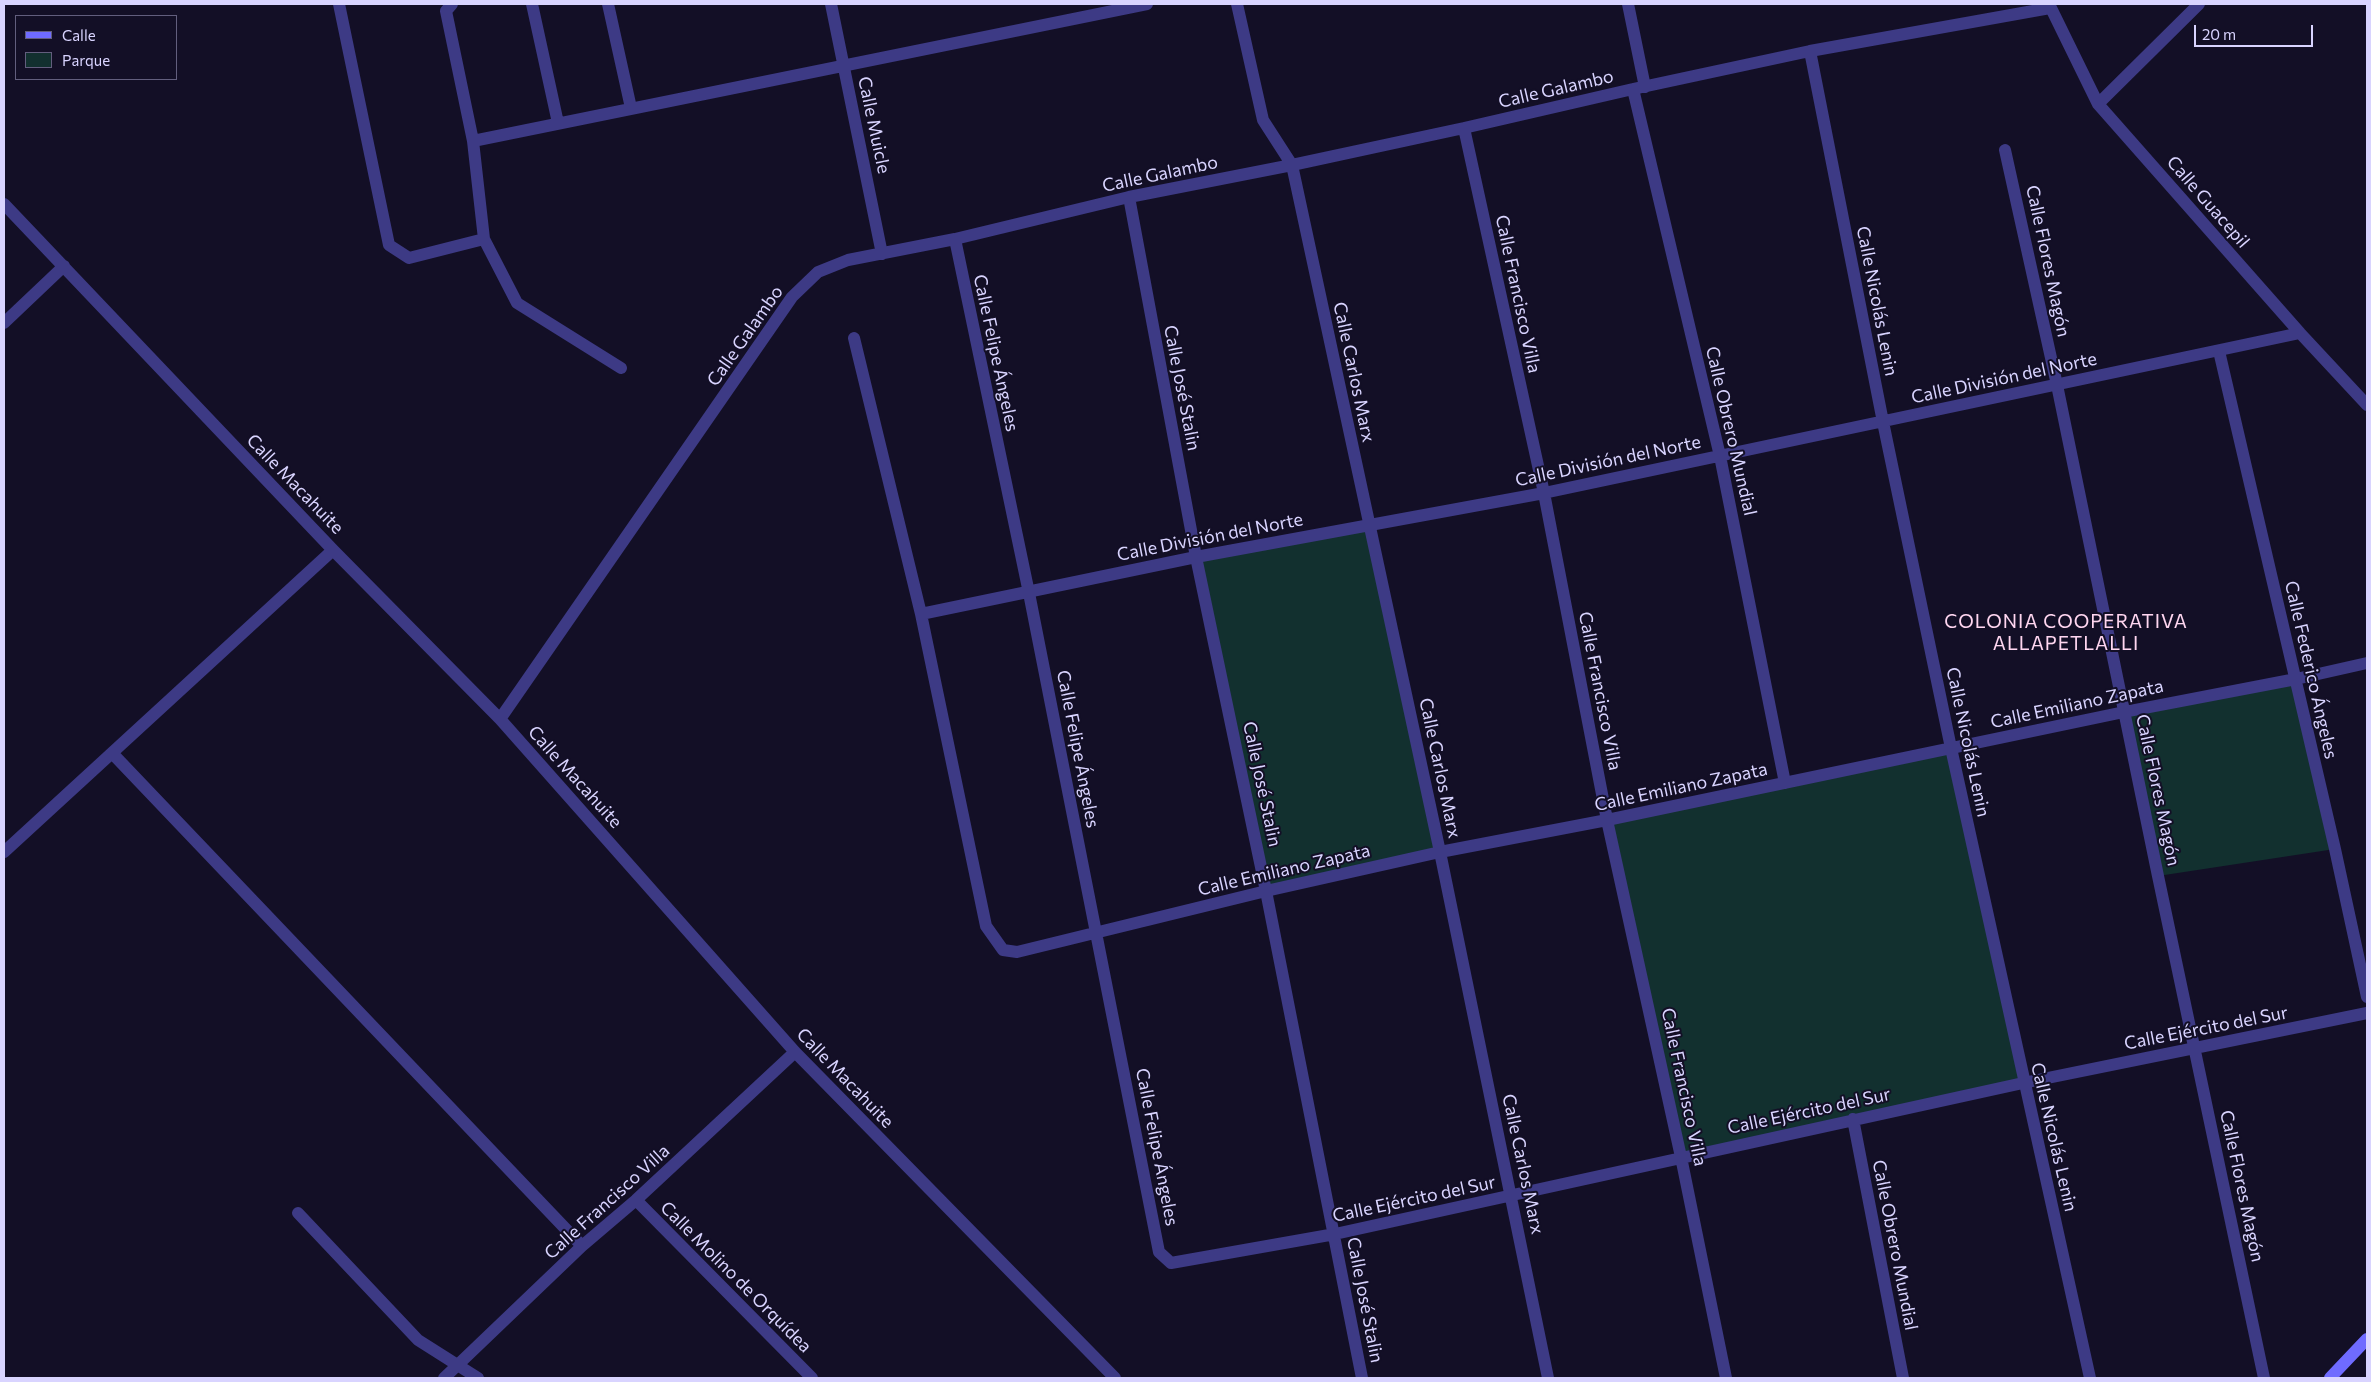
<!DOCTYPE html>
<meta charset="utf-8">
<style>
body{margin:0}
#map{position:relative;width:2371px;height:1382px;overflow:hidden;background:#130f26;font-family:Commissioner,sans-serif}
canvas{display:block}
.frame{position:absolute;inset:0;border:5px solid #d9d4ff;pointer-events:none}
.legend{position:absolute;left:15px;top:15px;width:162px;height:65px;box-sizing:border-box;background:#130f26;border:1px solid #625e7d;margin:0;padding:6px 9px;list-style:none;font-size:15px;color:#d9d4ff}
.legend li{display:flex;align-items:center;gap:10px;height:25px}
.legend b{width:25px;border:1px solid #625e7d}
.scale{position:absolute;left:2194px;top:25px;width:119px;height:22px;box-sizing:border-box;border:2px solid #d9d4ff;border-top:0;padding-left:6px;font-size:15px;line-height:18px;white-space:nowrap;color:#d9d4ff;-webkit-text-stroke:4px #130f26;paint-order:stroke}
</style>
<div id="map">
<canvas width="2371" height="1382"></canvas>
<div class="frame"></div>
<ul class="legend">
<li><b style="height:6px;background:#6f6bff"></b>Calle</li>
<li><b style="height:14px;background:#12302f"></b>Parque</li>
</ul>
<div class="scale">20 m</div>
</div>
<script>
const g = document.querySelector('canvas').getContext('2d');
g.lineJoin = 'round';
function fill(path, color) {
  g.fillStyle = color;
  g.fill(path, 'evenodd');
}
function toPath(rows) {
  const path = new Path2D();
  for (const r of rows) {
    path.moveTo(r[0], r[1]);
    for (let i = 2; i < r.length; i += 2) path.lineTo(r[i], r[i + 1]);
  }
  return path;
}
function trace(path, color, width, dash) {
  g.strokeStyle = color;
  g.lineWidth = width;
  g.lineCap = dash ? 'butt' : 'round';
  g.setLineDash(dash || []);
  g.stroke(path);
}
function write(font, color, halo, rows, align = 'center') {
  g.font = font + ' Commissioner,sans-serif';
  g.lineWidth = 4;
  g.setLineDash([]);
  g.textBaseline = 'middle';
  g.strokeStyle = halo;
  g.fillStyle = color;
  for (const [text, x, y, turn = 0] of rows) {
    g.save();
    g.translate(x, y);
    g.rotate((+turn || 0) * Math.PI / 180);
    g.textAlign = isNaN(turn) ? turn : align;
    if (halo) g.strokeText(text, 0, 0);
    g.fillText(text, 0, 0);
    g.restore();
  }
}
fill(toPath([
 [1370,524,1440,852,1266,891,1196,557],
 [2296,679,2335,849,2158,876,2124,712],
 [1951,748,2023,1083,1681,1157,1607,820]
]), '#12302f');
trace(toPath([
 [339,4,389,245,409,258,484,239],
 [452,4,446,11,473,141,484,239,517,303,621,368],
 [532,4,558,123],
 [608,4,631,108],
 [831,4,882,254],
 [1237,4,1263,120,1292,165,1440,852,1548,1378],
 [1628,4,1645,87],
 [2049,4,2098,104,2300,333,2367,405],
 [1810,51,1883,422,1951,748,2090,1378],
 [1633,89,1720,456,1785,783],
 [2098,104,2199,4],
 [1464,128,1544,493,1607,820,1681,1157,1726,1378],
 [473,141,1147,4],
 [2005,150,2057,385,2158,876,2264,1378],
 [1129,197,1196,557,1266,891,1362,1378],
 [4,204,333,550,500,719,795,1052,1115,1378],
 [955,239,1029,593,1159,1252,1171,1263,1335,1234,2023,1083,2367,1013],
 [4,323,64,266],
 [854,338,921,614,986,926,1003,950,1017,952,1266,891,1440,852,1607,820,2124,712,2296,679,2367,663],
 [2219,351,2335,849,2367,997],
 [921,614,1196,557,1544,493,2300,333],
 [500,719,792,297,818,272,848,260,955,239,1129,197,1292,165,1464,128,1633,89,1810,51,2050,8],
 [112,753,582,1246],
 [4,852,333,550],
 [1853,1119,1903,1378],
 [636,1200,812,1378],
 [298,1213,418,1340,478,1378],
 [444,1378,582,1246,636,1200,795,1052]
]), '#3d3a85', 12);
trace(toPath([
 [2330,1378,2367,1339]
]), '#6f6bff', 12);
write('18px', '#d9d4ff', '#130f26', [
 ["Calle Galambo",1556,89,-13],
 ["Calle Muicle",874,125,78],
 ["Calle Galambo",1160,174,-12],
 ["Calle Guacepil",2208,202,49],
 ["Calle Flores Magón",2048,261,78],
 ["Calle Francisco Villa",1518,294,78],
 ["Calle Nicolás Lenin",1877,301,79],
 ["Calle Galambo",745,336,-55],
 ["Calle Felipe Ángeles",996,353,78],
 ["Calle Carlos Marx",1354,372,78],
 ["Calle División del Norte",2004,378,-12],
 ["Calle José Stalin",1182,388,79],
 ["Calle Obrero Mundial",1731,431,77],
 ["Calle División del Norte",1608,461,-12],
 ["Calle Macahuite",295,484,46],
 ["Calle División del Norte",1210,537,-11],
 ["Calle Federico Ángeles",2311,670,77],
 ["Calle Francisco Villa",1600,691,79],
 ["Calle Emiliano Zapata",2077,704,-12],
 ["Calle Nicolás Lenin",1968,742,78],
 ["Calle Felipe Ángeles",1078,749,79],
 ["Calle Carlos Marx",1440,768,78],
 ["Calle Macahuite",575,777,48],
 ["Calle José Stalin",1262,784,78],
 ["Calle Emiliano Zapata",1681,787,-12],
 ["Calle Flores Magón",2158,790,78],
 ["Calle Emiliano Zapata",1284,870,-13],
 ["Calle Ejército del Sur",2206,1028,-11],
 ["Calle Macahuite",845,1078,46],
 ["Calle Francisco Villa",1684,1087,78],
 ["Calle Ejército del Sur",1809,1111,-12],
 ["Calle Nicolás Lenin",2054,1137,77],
 ["Calle Felipe Ángeles",1157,1147,79],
 ["Calle Carlos Marx",1523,1164,78],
 ["Calle Flores Magón",2242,1186,78],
 ["Calle Ejército del Sur",1414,1199,-12],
 ["Calle Francisco Villa",607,1202,-42],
 ["Calle Obrero Mundial",1895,1245,79],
 ["Calle Molino de Orquídea",736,1277,45],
 ["Calle José Stalin",1365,1300,79]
]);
g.letterSpacing = '1px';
write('19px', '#ffd6f0', '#130f26', [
 ["COLONIA COOPERATIVA",2066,622],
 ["ALLAPETLALLI",2066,644]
]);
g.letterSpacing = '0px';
</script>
